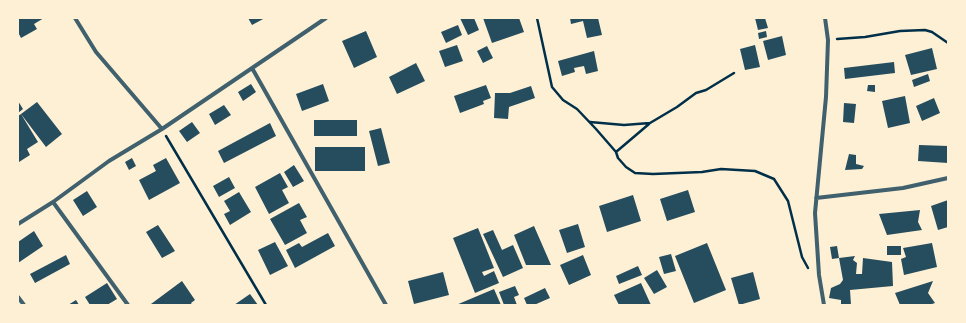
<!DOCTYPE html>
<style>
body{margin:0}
#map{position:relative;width:966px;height:323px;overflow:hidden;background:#fdf0d5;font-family:"Fira Sans Condensed",sans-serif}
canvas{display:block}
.frame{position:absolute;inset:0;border:19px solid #fdf0d5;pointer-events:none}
</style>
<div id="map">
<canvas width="966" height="323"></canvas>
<div class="frame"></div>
</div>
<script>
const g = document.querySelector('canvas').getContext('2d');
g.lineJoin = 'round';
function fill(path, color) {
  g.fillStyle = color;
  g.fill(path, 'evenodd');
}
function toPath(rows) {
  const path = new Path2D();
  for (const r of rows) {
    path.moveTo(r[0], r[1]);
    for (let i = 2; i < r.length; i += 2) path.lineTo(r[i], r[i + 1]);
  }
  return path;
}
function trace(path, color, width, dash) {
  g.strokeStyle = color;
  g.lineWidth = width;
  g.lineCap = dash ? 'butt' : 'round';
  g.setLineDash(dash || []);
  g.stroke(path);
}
fill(toPath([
 [18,18,44,18,34,24,37,29,21,38,18,32],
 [248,18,265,18,252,25],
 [460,18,474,18,479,30,468,35],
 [483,18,519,18,524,32,492,43],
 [570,18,598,18,602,35,587,38,583,21,571,24],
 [755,18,765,18,768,28,758,30],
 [458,25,462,35,446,43,441,32],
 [366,31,377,57,354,68,342,41],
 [766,31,767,37,759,39,758,33],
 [782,36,786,55,768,60,763,41],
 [457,45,463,61,445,67,439,51],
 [755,45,760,67,745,70,740,49],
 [487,46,493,58,483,63,477,51],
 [932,48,937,69,911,75,905,55],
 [594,51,598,71,586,74,584,66,574,68,575,72,562,76,558,61],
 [894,62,895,73,845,79,844,68],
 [416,63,425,81,397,94,389,77],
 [928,74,930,81,914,87,912,80],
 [251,84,256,92,243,101,238,92],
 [323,84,329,101,302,111,296,94],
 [486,85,491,98,483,101,484,104,460,113,454,96],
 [868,85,875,85,875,92,867,91],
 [531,86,535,98,509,107,508,119,494,118,495,93,510,93],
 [905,96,910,123,888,128,882,101],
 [934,98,940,113,922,121,916,106],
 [18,101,23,109,18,113],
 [37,102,62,134,46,147,21,114],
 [844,103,856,104,854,123,843,122],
 [224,105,231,115,215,125,209,114],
 [21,114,38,142,27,149,30,155,19,162,18,160,18,116],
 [314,120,357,120,357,136,314,136],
 [192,122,200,133,187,142,179,131],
 [270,123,276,136,224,163,218,151],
 [381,128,390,163,378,166,369,131],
 [919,145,948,146,948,163,918,161],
 [315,147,365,147,365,171,315,171],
 [849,154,856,155,856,164,864,166,862,169,845,170],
 [132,158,136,166,129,170,125,162],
 [166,158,180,183,149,200,139,180,156,171,153,165],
 [294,165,304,181,293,187,284,172],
 [280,173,288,187,282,190,289,203,269,214,255,187],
 [229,177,235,188,219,197,213,186],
 [688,190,695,212,667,221,660,199],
 [87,191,97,207,83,216,73,200],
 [239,192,251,212,230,225,224,214,230,211,224,201],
 [633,195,641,221,607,232,599,206],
 [948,200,948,227,938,230,931,206],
 [299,203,307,217,300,220,307,233,285,245,270,219],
 [920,210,918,222,922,230,887,235,879,214],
 [578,224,585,247,567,253,559,230],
 [158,225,175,251,162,258,146,232],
 [534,226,551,265,526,265,514,235],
 [478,228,494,268,482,272,484,276,494,271,499,283,475,293,453,238],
 [493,230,502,250,513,245,523,268,503,277,483,234],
 [34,231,43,246,18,263,18,242],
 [328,233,335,246,295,268,286,250,299,243,302,247],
 [275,242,288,266,270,275,258,250],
 [707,243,726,290,694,303,675,256],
 [932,243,937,267,904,275,901,259,906,257,903,248],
 [837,246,839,258,832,259,830,247],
 [887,246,901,246,901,255,887,255],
 [671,254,676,271,664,274,659,257],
 [66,255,70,264,35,283,30,274],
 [583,255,591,275,569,285,560,265],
 [855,256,853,260,857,263,856,274,862,274,863,258,892,262,893,286,850,290,851,305,841,305,841,300,829,298,831,288,840,284,843,280,839,258],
 [638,266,642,275,619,284,616,276],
 [657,270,667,287,654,294,644,278],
 [443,272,449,295,414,304,408,281],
 [753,272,760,299,739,305,731,278],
 [182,281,195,300,191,303,192,305,152,305,151,304],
 [933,281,928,293,935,303,929,305,900,305,895,293],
 [107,283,117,299,107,305,90,305,85,297],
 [641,283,651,305,619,305,614,295],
 [515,286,519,295,514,297,517,305,504,305,499,292],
 [545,288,550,298,534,305,527,305,524,298],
 [494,289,501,305,456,305],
 [250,294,258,305,234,305],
 [76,300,79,305,68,305]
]), '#264d5e');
trace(toPath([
 [537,18,552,87,563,100,577,109,596,129,616,152,618,158,626,167,635,173,653,174,702,172,721,169,755,171,774,179,788,201,802,257,808,268],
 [837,39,865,37,900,31,925,30,932,32,948,43],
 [590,122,624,125,650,123,677,107,696,93,706,90,734,73],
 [166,136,266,305],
 [616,152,649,124]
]), '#003049', 2.5);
trace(toPath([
 [75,18,96,52,162,129],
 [252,68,386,305],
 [816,198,903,188,948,178],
 [53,202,128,305],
 [18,224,53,202,109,161,162,129,326,18],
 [18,297,24,305],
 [824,305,819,275,815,213,826,97,828,40,825,18]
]), '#3f606c', 4);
</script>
